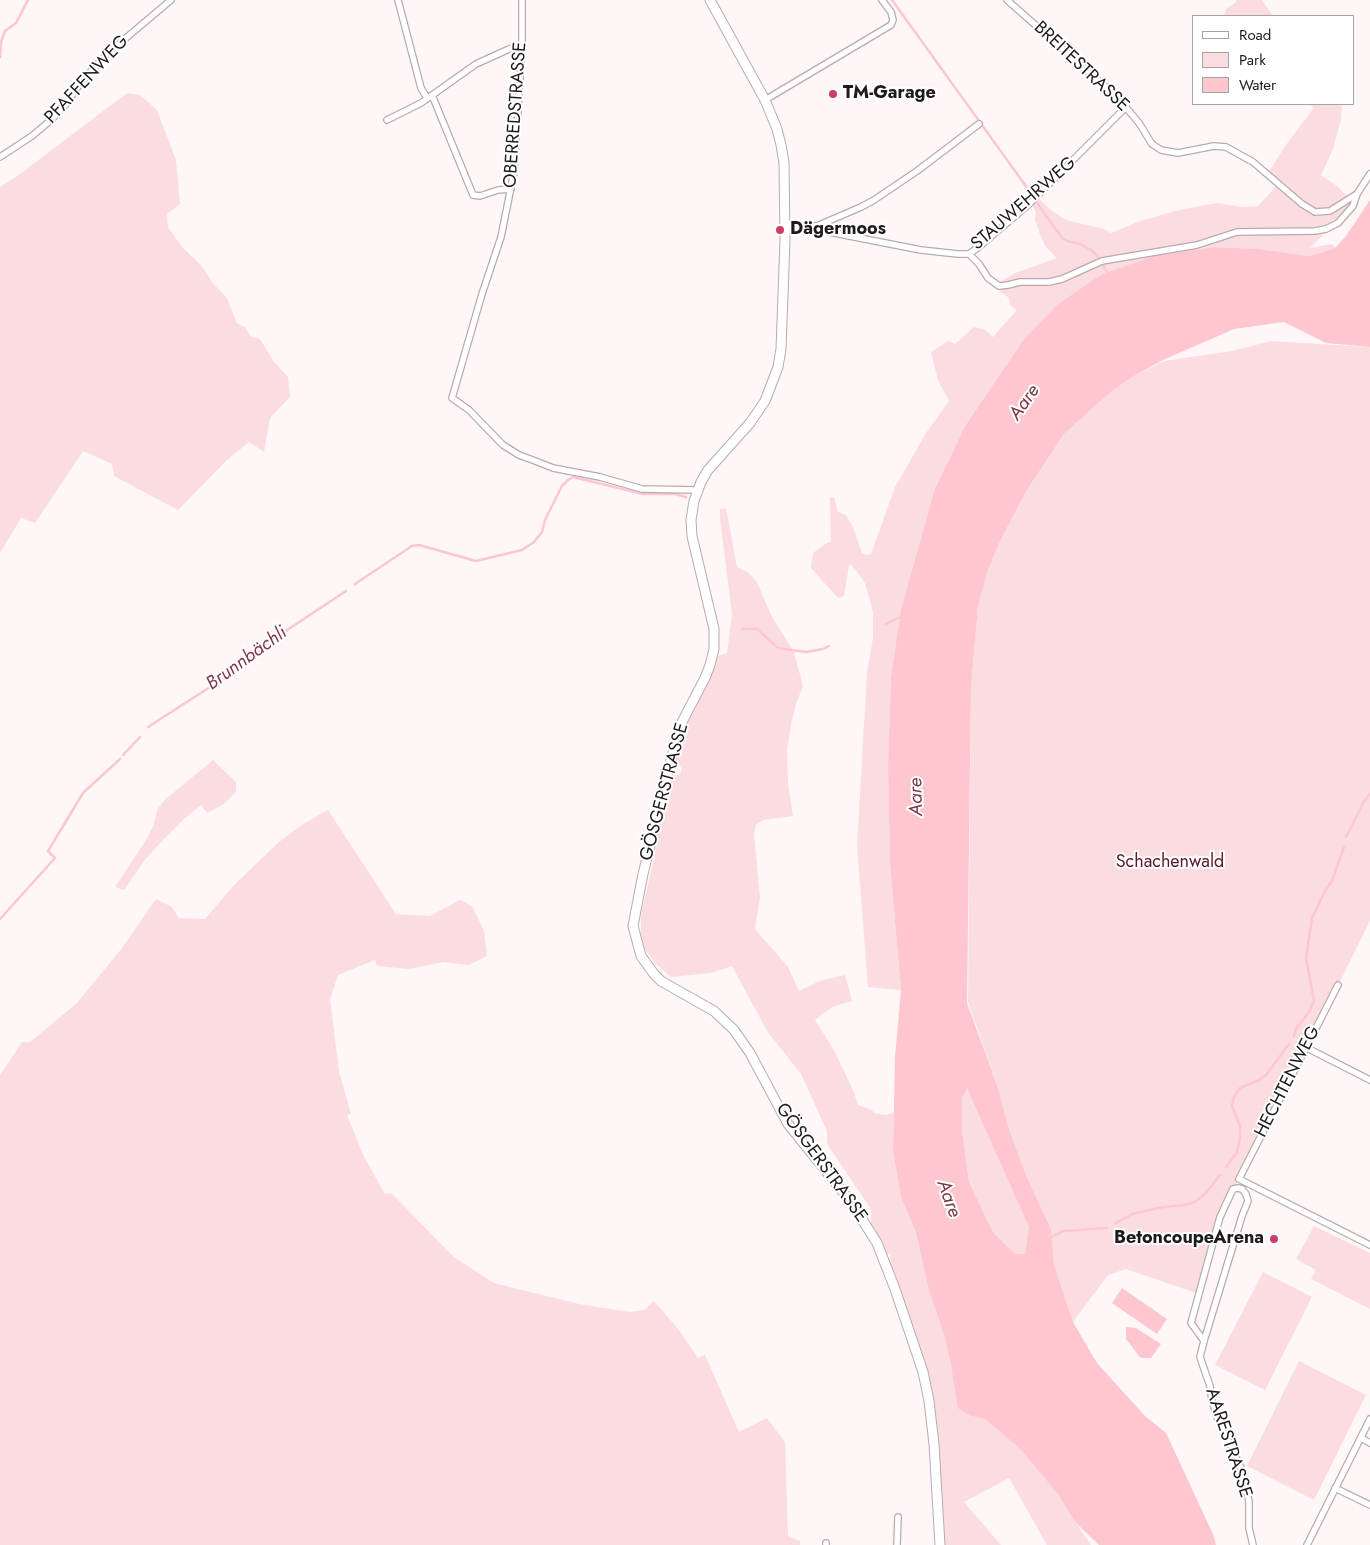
<!DOCTYPE html>
<meta charset="utf-8">
<style>
body{margin:0}
#map{position:relative;width:1370px;height:1545px;overflow:hidden;background:#fff6f7;font-family:Jost,sans-serif}
canvas{display:block}
.legend{position:absolute;left:1192px;top:15px;width:162px;height:90px;box-sizing:border-box;background:#fff;border:1px solid #a5a3a4;margin:0;padding:6px 9px;list-style:none;font-size:15px;color:#1f1a1b}
.legend li{display:flex;align-items:center;gap:10px;height:25px}
.legend b{width:25px;border:1px solid #a5a3a4}
</style>
<div id="map">
<canvas width="1370" height="1545"></canvas>
<ul class="legend">
<li><b style="height:6px;background:#fff"></b>Road</li>
<li><b style="height:14px;background:#fbdde1"></b>Park</li>
<li><b style="height:14px;background:#fec7cf"></b>Water</li>
</ul>
</div>
<script>
const g = document.querySelector('canvas').getContext('2d');
g.lineJoin = 'round';
function fill(path, color) {
  g.fillStyle = color;
  g.fill(path, 'evenodd');
}
function toPath(rows) {
  const path = new Path2D();
  for (const r of rows) {
    path.moveTo(r[0], r[1]);
    for (let i = 2; i < r.length; i += 2) path.lineTo(r[i], r[i + 1]);
  }
  return path;
}
function trace(path, color, width, dash) {
  g.strokeStyle = color;
  g.lineWidth = width;
  g.lineCap = dash ? 'butt' : 'round';
  g.setLineDash(dash || []);
  g.stroke(path);
}
function write(font, color, halo, rows, align = 'center') {
  g.font = font + ' Jost,sans-serif';
  g.lineWidth = 4;
  g.setLineDash([]);
  g.textBaseline = 'middle';
  g.strokeStyle = halo;
  g.fillStyle = color;
  for (const [text, x, y, turn = 0] of rows) {
    g.save();
    g.translate(x, y);
    g.rotate((+turn || 0) * Math.PI / 180);
    g.textAlign = isNaN(turn) ? turn : align;
    if (halo) g.strokeText(text, 0, 0);
    g.fillText(text, 0, 0);
    g.restore();
  }
}
fill(toPath([
 [1236,0,1262,0,1273,16,1224,16,1226,9,1236,2],
 [127,93,140,95,157,110,176,160,180,204,167,214,168,227,182,247,202,266,212,282,227,298,237,323,246,328,250,336,260,339,274,362,288,377,290,397,270,418,264,452,249,442,227,460,178,510,114,476,112,464,83,451,35,523,21,518,0,553,0,187,16,177],
 [1311,104,1341,104,1342,105,1341,119,1333,149,1321,175,1337,186,1354,203,1310,248,1332,244,1335,248,1310,256,1259,249,1214,247,1153,256,1102,274,1024,339,965,426,934,491,901,609,891,676,888,767,890,864,901,990,868,987,857,846,867,673,873,638,873,612,865,583,851,564,849,566,844,596,838,598,811,568,813,553,825,544,831,542,830,497,834,497,838,512,846,515,853,527,862,553,866,555,871,554,895,487,926,433,949,401,938,380,931,352,948,341,955,344,974,327,984,329,993,337,1017,310,1010,305,1009,298,997,289,1000,282,1015,273,1057,258,1045,246,1039,232,1035,220,1036,212,1031,203,1038,198,1052,211,1066,220,1104,229,1111,233,1140,221,1179,210,1217,203,1241,207,1258,206,1279,183,1268,173,1286,145,1313,109],
 [1271,341,1370,347,1370,921,1307,1048,1225,1205,1199,1294,1126,1269,1108,1275,1073,1322,1054,1264,1051,1229,1026,1175,1009,1129,997,1085,968,1002,971,687,978,606,987,573,1000,541,1027,490,1064,434,1113,390,1134,376,1164,361,1232,351],
 [726,508,737,567,748,572,757,582,771,615,794,652,803,686,796,704,791,724,787,750,788,784,793,816,763,820,756,825,754,834,760,898,755,929,788,967,799,991,822,980,845,975,852,1001,832,1007,815,1020,834,1050,853,1090,858,1105,872,1110,874,1113,886,1115,894,1112,893,1152,901,1197,916,1233,929,1291,945,1338,951,1366,956,1386,956,1398,971,1416,985,1419,1021,1450,1057,1493,1076,1523,1091,1545,1047,1545,1009,1478,964,1502,1001,1545,943,1545,936,1430,890,1267,890,1254,885,1254,871,1228,871,1209,827,1144,827,1131,801,1074,767,1031,732,966,711,973,671,977,655,963,645,949,641,933,641,915,655,854,657,834,671,775,680,775,682,769,675,757,682,734,713,668,717,656,727,653,732,614,720,519,720,509],
 [213,760,236,782,236,792,224,804,207,813,201,805,185,818,160,843,144,861,124,890,115,887,148,837,153,826,158,808,167,798],
 [328,810,396,914,430,916,460,900,472,906,484,931,487,956,469,965,444,962,409,969,377,966,375,960,338,975,330,999,339,1071,351,1114,347,1115,363,1155,385,1194,391,1193,454,1257,494,1283,579,1304,630,1312,644,1310,654,1301,679,1330,698,1358,705,1355,739,1432,767,1418,785,1442,788,1536,800,1541,800,1545,0,1545,0,1075,22,1042,30,1042,77,1003,122,948,156,899,172,907,179,918,205,919,235,884,279,842,303,824],
 [967,1087,1030,1227,1025,1254,1015,1254,993,1232,969,1182,962,1129,962,1099],
 [1314,1226,1370,1253,1370,1309,1311,1279,1316,1270,1296,1259],
 [1263,1272,1312,1297,1265,1390,1215,1365],
 [1299,1361,1366,1395,1314,1500,1247,1466]
]), '#fbdde1');
fill(toPath([
 [1370,200,1370,347,1326,343,1284,322,1234,329,1163,360,1134,376,1113,390,1064,434,1027,490,1000,541,987,573,978,606,971,687,967,1003,997,1085,1009,1129,1026,1175,1051,1229,1054,1264,1073,1322,1097,1363,1145,1416,1166,1433,1213,1534,1216,1545,1099,1545,1076,1523,1057,1493,1021,1450,985,1419,971,1416,958,1408,951,1366,945,1338,929,1291,916,1233,901,1197,893,1152,895,1057,901,990,890,864,888,767,891,676,901,609,934,491,965,426,1024,339,1057,305,1102,274,1153,256,1214,247,1259,249,1310,256,1335,248,1346,236],
 [967,1088,1029,1227,1025,1254,1015,1254,993,1232,969,1182,962,1129,962,1099],
 [1122,1288,1167,1319,1157,1334,1112,1303],
 [1126,1327,1136,1328,1161,1344,1151,1358,1142,1358,1139,1356,1126,1339]
]), '#fec7cf');
trace(toPath([
 [892,0,1033,196],
 [0,57,1,42,5,31,16,23,28,0],
 [1035,200,1062,238,1067,241,1080,244,1091,250,1098,257,1107,272],
 [355,584,412,546,419,545,476,561,522,550,534,542,542,532,545,520,562,486,568,480,573,477,643,494,675,494,686,497],
 [886,624,902,616],
 [743,629,757,629,778,648,806,652,823,649,829,646],
 [148,727,235,671,269,642,346,591],
 [123,755,140,737],
 [1346,837,1363,803,1370,794],
 [0,919,55,858,48,851,83,793,120,759],
 [1294,1036,1296,1029,1310,1010,1314,1001,1306,958,1312,918,1325,891,1332,881,1344,847],
 [1226,1167,1237,1152,1240,1138,1240,1126,1232,1106,1234,1097,1240,1088,1259,1080,1266,1075,1289,1044],
 [1116,1223,1132,1214,1163,1207,1184,1205,1195,1202,1206,1193,1220,1175],
 [1051,1237,1064,1231,1107,1228]
]), '#fec7cf', 2.5);
const street = toPath([
 [398,0,421,88,427,98],
 [522,0,522,46,514,172,501,237,482,294,452,398,469,410,503,445,519,455,538,462,553,468,600,477,642,489,697,490],
 [1007,0,1118,98,1139,123,1152,144,1161,150,1178,153,1214,146,1226,147,1253,162,1302,204,1315,212,1330,211,1357,194],
 [432,95,473,195,480,196,498,190,511,189],
 [765,100,891,25,893,20,891,12,882,0],
 [387,120,421,103,476,64,509,49,522,45],
 [0,157,32,136,51,120,66,104,82,81,107,54,171,0],
 [785,226,817,226,829,232,921,250,958,254,969,254,980,246,1028,205,1126,107],
 [817,226,861,207,874,200,917,171,979,124],
 [969,254,979,264,988,278,999,286,1008,285,1020,282,1049,282,1062,279,1102,261,1197,245,1237,232,1315,231,1326,229,1338,223,1345,215,1353,206,1357,194,1370,174],
 [1338,985,1239,1179,1370,1245],
 [1307,1048,1370,1080],
 [1204,1341,1191,1323,1220,1217,1233,1189,1238,1188,1242,1189,1246,1194,1248,1201,1242,1216,1204,1341,1200,1357,1210,1386,1212,1401,1218,1419,1241,1468,1246,1487,1249,1502,1249,1528,1253,1545],
 [1361,1438,1370,1443],
 [1335,1488,1370,1505],
 [826,1543,826,1545],
 [897,1545,898,1517],
 [1307,1545,1370,1419]
]);
const secondary = toPath([
 [710,0,765,100,777,129,781,145,784,163,785,240,781,349,778,367,765,401,750,423,708,470,701,482,694,501,691,520,692,536,714,629,714,649,710,665,705,678,682,722,677,736,643,874,633,926,641,956,654,974,661,981,714,1011,734,1030,750,1053,788,1124,851,1202,877,1243,895,1289,923,1372,929,1401,934,1444,940,1545]
]);
trace(street, '#b9abad', 8);
trace(secondary, '#b9abad', 11);
trace(street, '#fff', 5.5);
trace(secondary, '#fff', 9);
for (const [x, y, r, color] of [
 [833,94,5,"#cc3e66"],
 [780,230,5,"#cc3e66"],
 [1274,1239,5,"#cc3e66"]
]) {
  const dot = new Path2D();
  dot.arc(x, y, r, 0, 2 * Math.PI);
  g.fillStyle = color;
  g.fill(dot);
  trace(dot, '#fff', 2);
}
write('18px', '#1f1a1b', '#fff', [
 ["BREITESTRASSE",1081,67,43],
 ["PFAFFENWEG",87,80,-47],
 ["OBERREDSTRASSE",516,115,-86],
 ["STAUWEHRWEG",1024,204,-41],
 ["GÖSGERSTRASSE",665,792,-75],
 ["HECHTENWEG",1288,1082,-63],
 ["GÖSGERSTRASSE",821,1163,54],
 ["AARESTRASSE",1228,1443,72]
]);
write('bold 18px', '#1f1a1b', '#fff', [
 ["TM-Garage",843,94],
 ["Dägermoos",790,230],
 ["BetoncoupeArena",1264,1239,"right"]
], 'left');
write('18px', '#59192a', '#fff', [
 ["Schachenwald",1170,863]
]);
write('italic 19px', '#7c3948', '#fff', [
 ["Aare",1025,403,-55],
 ["Brunnbächli",247,659,-36],
 ["Aare",917,797,-91],
 ["Aare",948,1199,70]
]);
</script>
